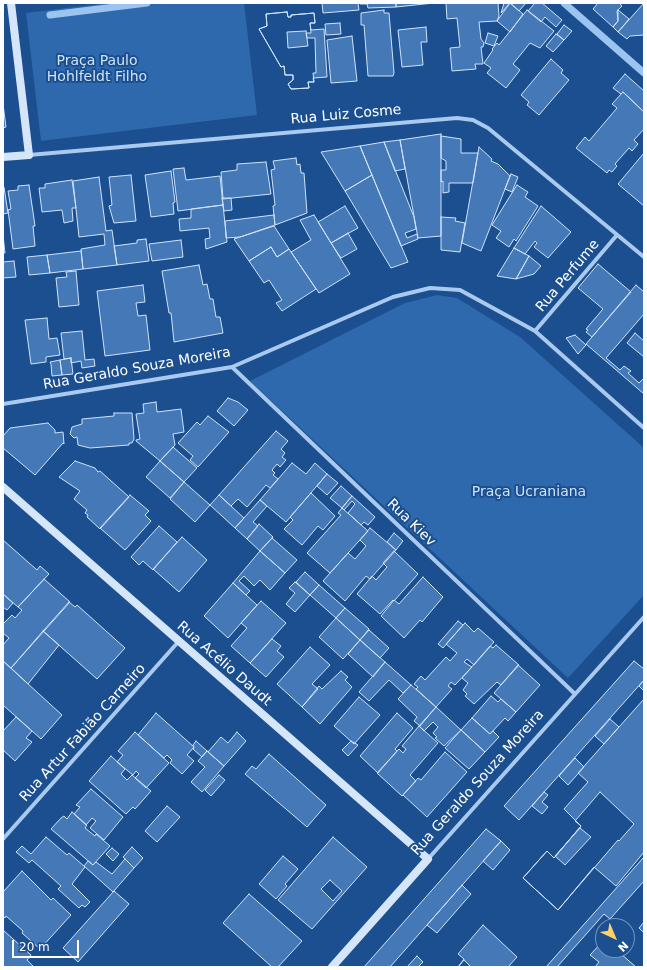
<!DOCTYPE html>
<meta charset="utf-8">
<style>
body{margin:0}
#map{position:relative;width:647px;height:970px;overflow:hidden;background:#1b4f8f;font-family:"DejaVu Sans",sans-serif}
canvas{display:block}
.frame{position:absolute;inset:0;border:4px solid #fff;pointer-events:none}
.north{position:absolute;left:595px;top:918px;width:40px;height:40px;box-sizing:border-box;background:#1b4f8f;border:1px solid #7695bc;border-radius:50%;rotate:136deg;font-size:11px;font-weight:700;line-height:16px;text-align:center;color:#fff}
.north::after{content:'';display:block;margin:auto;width:14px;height:18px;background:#ffd166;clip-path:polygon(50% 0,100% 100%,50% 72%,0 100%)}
.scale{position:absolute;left:12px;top:940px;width:67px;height:18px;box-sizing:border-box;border:2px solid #fff;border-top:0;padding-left:5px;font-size:12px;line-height:14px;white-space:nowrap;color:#fff;-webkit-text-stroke:3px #1b4f8f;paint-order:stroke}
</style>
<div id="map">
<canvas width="647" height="970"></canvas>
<div class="frame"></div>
<div class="north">N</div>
<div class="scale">20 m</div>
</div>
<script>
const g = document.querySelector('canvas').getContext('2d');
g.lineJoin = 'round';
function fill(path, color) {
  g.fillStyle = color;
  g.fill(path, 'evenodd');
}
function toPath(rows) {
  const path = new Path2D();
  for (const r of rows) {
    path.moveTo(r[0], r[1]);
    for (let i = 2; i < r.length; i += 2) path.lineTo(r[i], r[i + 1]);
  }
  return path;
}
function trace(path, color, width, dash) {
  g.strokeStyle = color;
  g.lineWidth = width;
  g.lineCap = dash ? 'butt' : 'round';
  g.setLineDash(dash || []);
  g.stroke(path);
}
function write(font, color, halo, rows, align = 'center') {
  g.font = font + ' "DejaVu Sans",sans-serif';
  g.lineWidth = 4;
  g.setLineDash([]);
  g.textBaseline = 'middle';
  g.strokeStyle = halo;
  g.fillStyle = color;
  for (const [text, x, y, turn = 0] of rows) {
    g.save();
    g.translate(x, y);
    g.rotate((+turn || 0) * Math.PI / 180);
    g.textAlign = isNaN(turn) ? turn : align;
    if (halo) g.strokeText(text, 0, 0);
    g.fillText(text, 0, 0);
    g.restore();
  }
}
fill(toPath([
 [108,3,244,3,257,115,41,141,26,13],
 [437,295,457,298,520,337,644,448,644,595,568,678,250,381,405,303]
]), '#2e69ad');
trace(toPath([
 [564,3,644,73],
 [50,15,147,3]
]), '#9cc4f0', 7);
const building = toPath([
 [322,3,358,3,359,10,323,13,322,3],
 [360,3,396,3,396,7,368,8,367,4,360,4,360,3],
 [396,3,434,3,396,7,396,3],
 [446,3,498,3,499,16,497,21,479,22,481,39,484,43,483,47,481,47,483,64,475,64,476,69,452,71,450,48,460,47,457,18,447,19,446,3],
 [504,3,526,3,519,11,510,3,501,13,504,3],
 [510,3,523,14,510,32,497,21,510,3],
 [535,3,542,3,562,20,556,27,545,17,541,22,528,11,535,3],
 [598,3,619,3,622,6,617,11,618,21,613,27,593,9,598,3],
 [644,3,644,35,630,36,627,39,618,32,644,3],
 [384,10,384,13,389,13,394,73,393,76,368,76,364,25,361,25,361,13,384,10],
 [527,10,554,31,540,48,530,43,513,64,520,70,506,88,487,73,491,68,484,63,493,50,492,49,497,43,499,45,527,10],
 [618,10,629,19,618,32,613,27,618,21,618,10],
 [287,12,288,17,291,17,291,15,314,13,315,23,310,23,311,30,324,29,327,77,313,78,314,82,308,82,309,88,291,89,288,84,293,80,293,75,285,75,284,66,281,67,259,29,267,26,266,14,287,12],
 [287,12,288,17,291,17,291,15,314,13,315,23,310,23,311,33,306,33,307,38,315,38,316,73,313,73,314,82,308,82,309,88,291,89,288,84,293,80,293,75,285,75,284,66,281,67,259,29,267,26,266,14,287,12],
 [340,23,341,34,326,35,325,24,340,23],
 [564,25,572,31,564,40,557,34,564,25],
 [426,27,427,42,421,42,423,65,402,67,398,30,426,27],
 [306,31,308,46,288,48,287,32,306,31],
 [488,33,498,36,494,46,485,43,488,33],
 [556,34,564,40,553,52,546,46,556,34],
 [352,36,357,81,331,83,327,40,352,36],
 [551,59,563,70,561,73,569,80,539,115,527,105,529,102,521,95,551,59],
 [625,74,644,91,644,112,623,92,621,94,613,88,625,74],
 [623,92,644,112,644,129,634,140,638,144,632,151,629,148,615,164,617,166,612,172,609,170,607,173,576,148,585,137,589,141,617,108,612,104,623,92],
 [3,104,6,127,3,128,3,104],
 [441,134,441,236,418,238,400,140,441,134],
 [441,136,461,139,461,153,478,153,473,183,449,183,449,192,443,193,443,181,441,182,441,170,446,170,446,161,441,158,441,136],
 [400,140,405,169,395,171,384,142,400,140],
 [384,142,414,217,416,229,405,233,407,238,417,234,418,239,401,246,360,146,384,142],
 [360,146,372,175,345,191,321,152,360,146],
 [479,147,492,159,491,161,498,164,510,176,481,251,462,243,479,147],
 [644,153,644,206,618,184,644,153],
 [296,158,297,165,300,164,301,173,304,173,307,213,275,225,273,206,275,205,271,170,275,169,273,161,296,158],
 [266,162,271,194,223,199,221,172,237,170,237,164,266,162],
 [184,168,186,180,220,176,223,205,178,211,173,169,184,168],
 [171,171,175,202,173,203,174,214,151,217,145,175,171,171],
 [511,174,518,177,512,192,505,189,511,174],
 [131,175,136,221,114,223,109,206,112,205,109,177,131,175],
 [372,175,408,262,391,268,345,191,372,175],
 [99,177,106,231,112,230,117,265,83,269,81,249,105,245,104,234,79,237,73,181,99,177],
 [72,180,76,208,72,208,73,221,64,223,62,210,42,212,39,188,45,188,45,184,72,180],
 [29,185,35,226,33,226,35,246,13,249,8,210,11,209,8,191,18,190,18,186,29,185],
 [517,185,528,192,525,197,538,206,516,241,514,239,509,247,496,238,501,231,492,225,517,185],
 [3,187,4,187,8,213,3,214,3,187],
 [222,198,231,198,232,210,224,211,222,198],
 [223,205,227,242,206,249,205,239,210,238,209,228,180,231,179,219,191,218,191,209,223,205],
 [345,206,358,228,331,243,318,222,345,206],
 [541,206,571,232,548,258,534,247,537,243,535,241,525,254,514,248,541,206],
 [274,215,275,225,240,237,226,238,225,221,274,215],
 [314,215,350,274,319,293,291,252,311,240,300,220,314,215],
 [441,217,456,218,455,221,465,223,460,252,441,250,441,217],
 [274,226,289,249,277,257,271,247,249,261,234,239,274,226],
 [348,233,357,249,341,258,331,243,348,233],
 [3,235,5,253,3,253,3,235],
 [146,239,149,261,117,265,114,246,137,243,137,240,146,239],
 [181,240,183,257,152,261,149,244,181,240],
 [271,247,277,257,289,249,316,289,282,311,276,303,282,300,269,280,264,283,249,261,271,247],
 [514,248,529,256,516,279,497,276,514,248],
 [81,251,83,269,50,273,47,255,81,251],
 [47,255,50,273,29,275,27,257,47,255],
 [529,256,541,266,534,274,516,279,529,256],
 [14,261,16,277,3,278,3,262,14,261],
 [598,264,631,292,592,337,586,332,588,330,586,329,603,309,578,288,598,264],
 [199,265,203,285,207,284,210,299,213,299,216,317,220,317,223,333,174,342,171,313,169,313,162,271,199,265],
 [76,271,79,305,59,307,56,278,67,277,66,272,76,271],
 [143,285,145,302,136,303,138,316,146,315,150,350,105,356,97,291,143,285],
 [636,285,644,292,644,394,586,344,636,285],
 [644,314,644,378,639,383,628,373,631,371,624,366,620,370,606,358,644,314],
 [47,318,49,339,57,338,60,355,46,357,46,362,31,364,25,320,47,318],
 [82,331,85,360,94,359,95,366,82,368,81,361,71,363,71,358,64,359,61,333,82,331],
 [635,333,644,341,644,357,627,343,635,333],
 [575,335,586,345,578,354,566,338,575,335],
 [71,358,73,374,62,375,60,360,71,358],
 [60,360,62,375,52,376,51,364,50,362,60,360],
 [228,398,238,402,248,410,234,426,217,411,228,398],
 [156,402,157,412,181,409,184,432,173,434,175,445,160,461,136,441,136,440,140,439,136,414,144,413,143,404,156,402],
 [114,413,132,413,134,439,132,443,129,443,129,445,90,448,78,445,77,437,74,438,70,434,72,427,82,424,82,419,114,416,114,413],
 [208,416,229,432,198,467,190,460,193,456,178,443,197,422,200,425,208,416],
 [48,423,55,430,55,433,63,432,64,444,63,443,35,475,3,448,3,436,10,428,48,423],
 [276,431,288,441,281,449,285,453,282,457,286,460,280,467,277,464,272,470,275,473,273,475,278,479,270,488,266,485,247,507,238,499,231,506,219,495,276,431],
 [173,447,197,468,184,482,160,461,173,447],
 [75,461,95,468,98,472,100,471,129,497,100,529,87,517,88,515,85,513,87,510,74,499,80,491,59,477,75,461],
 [160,461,184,482,170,498,146,477,160,461],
 [292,463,306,474,315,463,327,474,286,522,260,500,292,463],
 [327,474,338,483,327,495,317,486,327,474],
 [184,482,210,505,195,522,170,499,184,482],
 [341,486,352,496,342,508,330,498,341,486],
 [311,493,335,516,323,530,318,526,302,545,284,529,293,520,290,517,311,493],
 [130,495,149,511,145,515,151,521,125,550,100,528,130,495],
 [219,495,244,518,235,528,210,505,219,495],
 [352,496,375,517,368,525,364,522,361,525,348,513,355,504,352,501,344,510,342,508,352,496],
 [260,500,267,506,253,522,258,526,247,539,235,528,260,500],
 [342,508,368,531,330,573,307,553,341,515,338,513,342,508],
 [259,524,273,537,260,551,247,539,259,524],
 [159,526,177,542,153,570,143,561,139,565,131,557,159,526],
 [370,528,396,550,370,579,366,576,345,601,323,581,348,553,355,559,366,546,360,540,370,528],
 [394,533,403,541,396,550,387,542,394,533],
 [182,537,207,560,179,592,153,569,182,537],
 [272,538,297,560,285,573,260,551,272,538],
 [3,540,37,570,40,566,49,574,18,607,3,594,3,540],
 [260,551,285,573,270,590,260,580,254,586,244,576,239,581,250,591,246,595,233,583,260,551],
 [394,551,418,574,394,601,393,600,380,614,357,594,372,576,376,580,387,567,383,563,394,551],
 [305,572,319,585,310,595,296,582,305,572],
 [423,577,443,597,422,622,420,620,404,638,381,616,394,600,399,604,423,577],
 [44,579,70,602,11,668,3,661,3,645,9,638,3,633,3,624,12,615,15,618,22,610,18,607,44,579],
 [295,582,310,595,295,612,286,604,295,593,289,588,295,582],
 [233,583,257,605,228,638,204,616,233,583],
 [319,585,345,608,336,618,310,595,319,585],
 [3,594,13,603,7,610,3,607,3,594],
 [261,601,286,623,250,663,231,646,247,628,241,623,261,601],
 [69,602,75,607,77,605,125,648,97,679,43,631,69,602],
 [345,608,369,629,360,640,336,618,345,608],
 [336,618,360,640,343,659,319,637,336,618],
 [458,621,463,625,443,648,438,644,458,621],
 [465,623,474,632,478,628,494,642,474,665,467,659,464,662,472,667,455,685,451,682,448,686,452,689,436,707,416,689,418,687,414,684,421,676,425,680,446,657,450,661,457,653,446,644,465,623],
 [369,630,389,648,380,658,360,640,369,630],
 [43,631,59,645,28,684,11,668,43,631],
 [272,639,281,646,277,651,284,657,266,677,250,663,272,639],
 [360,640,385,662,373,677,348,654,360,640],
 [496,645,519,665,501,685,497,682,474,704,465,696,467,694,463,690,468,683,462,678,490,646,493,648,496,645],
 [310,647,330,665,312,684,318,689,302,707,277,684,310,647],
 [3,661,62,715,41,739,3,705,3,661],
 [634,661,644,669,644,680,519,820,504,806,634,661],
 [385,662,411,685,403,693,389,680,369,701,359,692,385,662],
 [518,665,540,685,516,712,494,693,518,665],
 [341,671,348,677,345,680,352,687,320,724,302,707,319,686,322,689,341,671],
 [644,680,644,691,639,686,644,680],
 [411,685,436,707,420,726,414,721,417,717,398,699,411,685],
 [491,696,498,702,501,699,516,712,508,721,505,718,490,734,472,718,491,696],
 [359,697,380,715,354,744,334,726,359,697],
 [644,699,644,852,616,886,594,867,558,910,523,878,547,851,554,858,581,826,564,809,588,782,578,773,644,699],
 [436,707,461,730,444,746,435,738,437,737,433,733,438,727,433,722,424,731,419,726,436,707],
 [156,713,194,747,187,755,194,761,182,774,170,763,172,760,167,755,164,758,138,735,156,713],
 [397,713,413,728,395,749,397,751,378,773,360,756,397,713],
 [16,717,32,731,26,738,32,742,15,761,3,750,3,731,16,717],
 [472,718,490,734,493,731,499,737,485,752,461,730,472,718],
 [610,719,619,727,604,744,595,736,610,719],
 [419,726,438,743,410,775,416,781,402,796,377,773,399,749,403,753,406,749,402,746,419,726],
 [461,730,485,752,469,769,445,748,461,730],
 [135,732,169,763,146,788,135,778,139,774,136,771,133,775,117,762,123,755,118,751,135,732],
 [237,732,246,741,224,766,208,752,221,737,228,743,237,732],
 [196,741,207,751,202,757,193,749,194,747,193,745,196,741],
 [351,741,358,745,348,756,342,750,351,741],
 [207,751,224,766,202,792,191,782,205,767,198,761,207,751],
 [445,752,467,772,427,817,403,795,418,778,421,780,445,752],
 [269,754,326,805,307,827,245,774,252,766,256,769,269,754],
 [111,756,125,769,121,774,127,780,132,775,151,791,135,809,133,807,126,814,89,781,111,756],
 [575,758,584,767,568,785,559,776,575,758],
 [219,775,225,780,211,796,205,790,219,775],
 [91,789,123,817,104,840,90,828,96,821,92,818,86,825,74,814,80,807,76,805,91,789],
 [544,792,548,795,542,802,548,807,542,814,532,806,544,792],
 [600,792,634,824,619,841,618,840,558,910,523,878,547,851,554,858,581,826,575,821,600,792],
 [167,806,180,817,157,842,145,831,167,806],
 [72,812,87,825,85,828,95,836,96,834,110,846,93,865,51,829,61,818,64,816,67,819,72,812],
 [580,828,591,837,565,865,555,856,580,828],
 [486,829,501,841,390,967,364,967,486,829],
 [46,837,67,855,69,853,85,867,72,884,90,902,85,907,82,905,79,908,58,889,61,886,32,860,29,863,16,852,22,846,31,854,46,837],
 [333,837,367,867,312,929,278,900,333,837],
 [500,840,510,850,493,870,483,861,501,841,500,840],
 [132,847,143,858,134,868,123,857,132,847],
 [112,848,119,854,113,861,106,854,112,848],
 [283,856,298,869,285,884,287,886,276,899,259,884,283,856],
 [644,857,644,881,610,919,604,914,557,967,546,967,644,857],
 [125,859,134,868,113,892,84,866,88,861,93,865,96,862,112,874,125,859],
 [22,871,51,900,53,898,71,915,40,949,22,933,23,931,6,916,5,918,3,916,3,892,22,871],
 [330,880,342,891,333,901,321,889,330,880],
 [462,885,471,894,437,933,427,925,462,885],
 [114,891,129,904,78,962,63,948,114,891],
 [249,894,302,941,278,967,272,967,223,923,249,894],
 [644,922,644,933,639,928,644,922],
 [483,925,517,957,508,967,458,967,464,959,458,954,483,925],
 [3,930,31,955,27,960,34,967,3,967,3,930],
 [603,941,603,950,620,950,622,952,621,954,636,967,595,967,599,962,590,955,603,941],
 [417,956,423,962,418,967,407,967,417,956],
 [464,960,471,967,458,967,464,960]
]);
fill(building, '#4478b7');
trace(building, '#cfe3fa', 1);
trace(toPath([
 [29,155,457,118,473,120,488,128,644,257],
 [535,331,617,235],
 [232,367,575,694],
 [3,404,232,367,393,297,430,288,460,290,535,331,644,428],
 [3,839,179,641],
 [428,859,644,617]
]), '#a9c9ee', 4);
trace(toPath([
 [3,157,29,155,11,3],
 [3,487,428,859,332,967]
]), '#d6e6fa', 8);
write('14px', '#cfe3fa', '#1b4f8f', [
 ["Praça Paulo",97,61],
 ["Hohlfeldt Filho",97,77],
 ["Praça Ucraniana",529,492]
]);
write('14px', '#fff', '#1b4f8f', [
 ["Rua Luiz Cosme",346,115,-5],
 ["Rua Perfume",568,276,-50],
 ["Rua Geraldo Souza Moreira",137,369,-10],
 ["Rua Kiev",411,523,44],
 ["Rua Acélio Daudt",224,664,41],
 ["Rua Artur Fabião Carneiro",83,733,-48],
 ["Rua Geraldo Souza Moreira",478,783,-48]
]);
</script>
